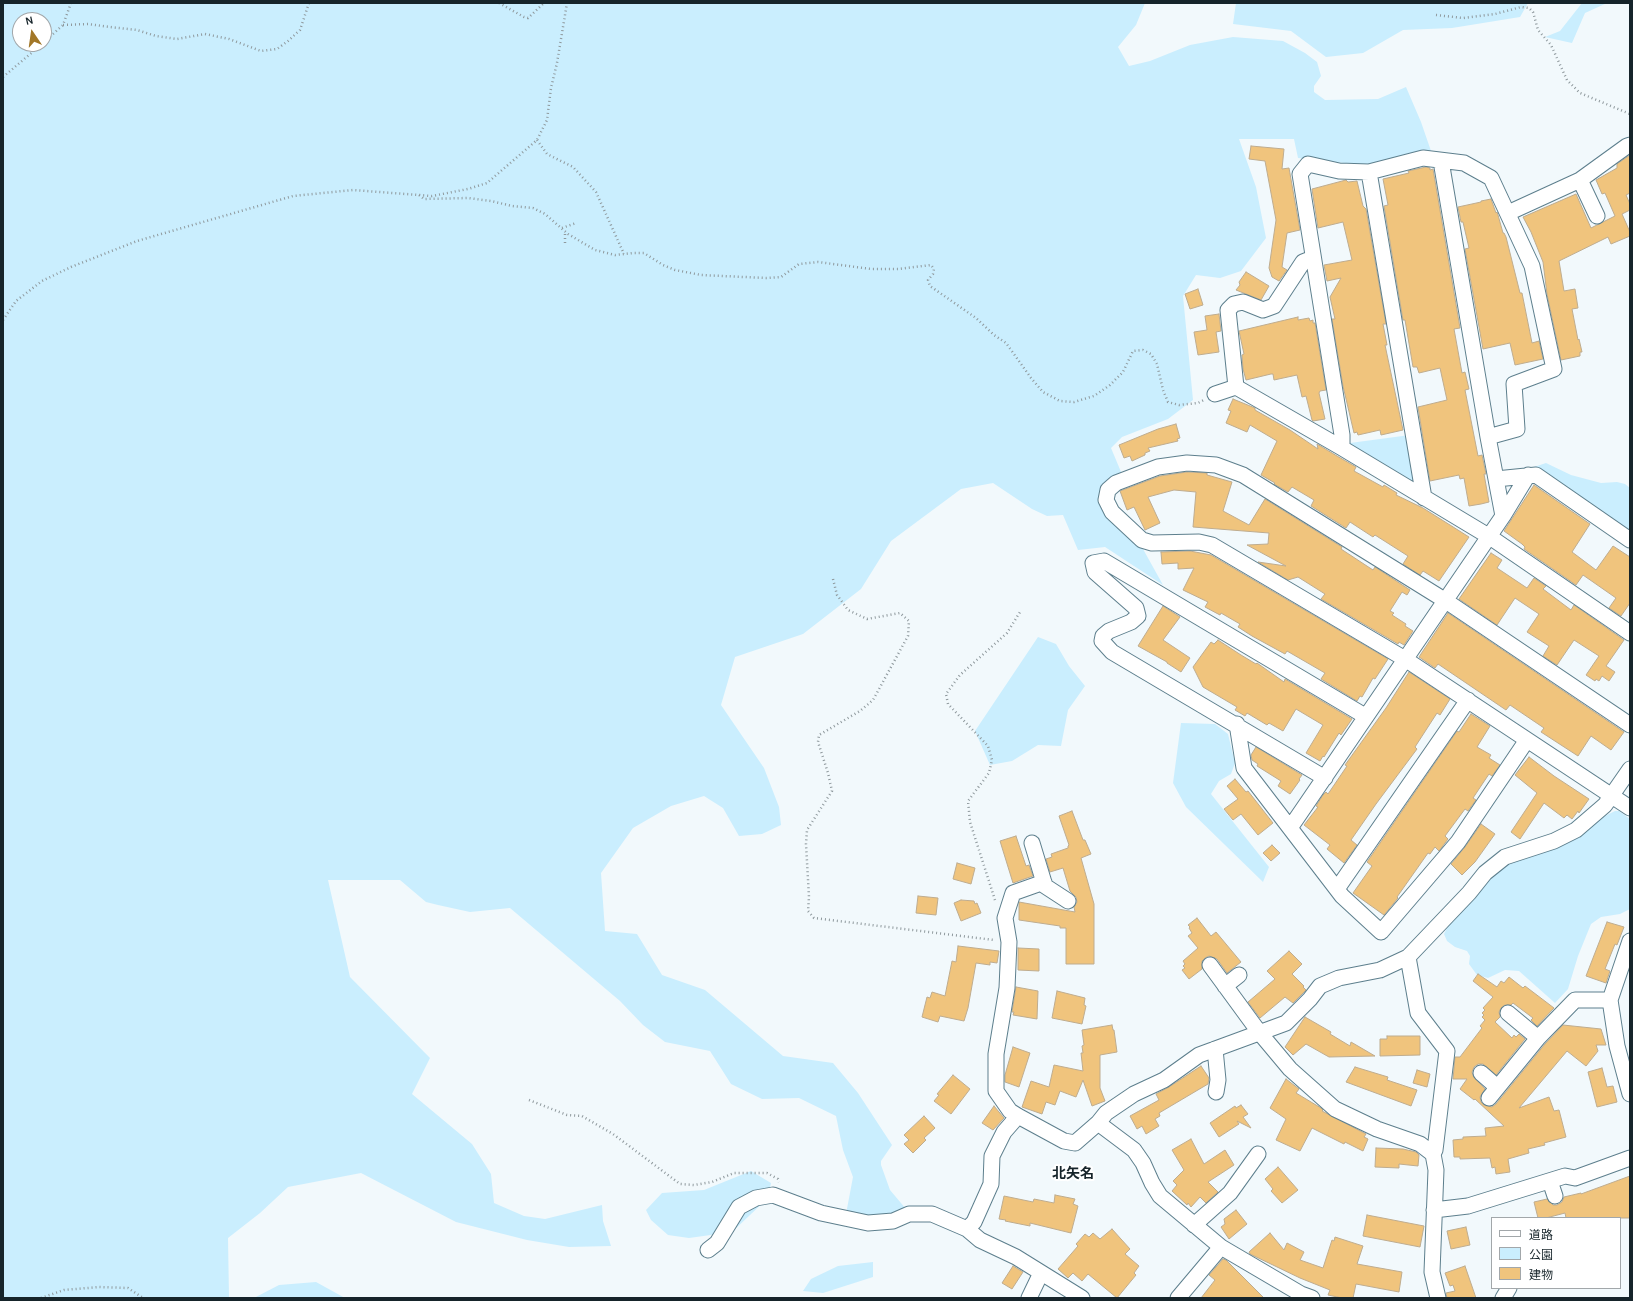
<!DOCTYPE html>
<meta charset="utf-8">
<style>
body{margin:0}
#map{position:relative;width:1633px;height:1301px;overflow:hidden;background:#f2f9fc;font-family:Karla,"Noto Sans JP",sans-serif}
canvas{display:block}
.frame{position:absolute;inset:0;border:4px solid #16242a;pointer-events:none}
.legend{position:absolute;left:1491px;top:1217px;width:130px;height:72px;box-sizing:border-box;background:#fff;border:1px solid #a2a7aa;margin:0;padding:5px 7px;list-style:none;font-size:12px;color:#16242a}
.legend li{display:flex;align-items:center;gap:8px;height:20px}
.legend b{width:20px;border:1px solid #a2a7aa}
.north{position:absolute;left:12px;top:12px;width:40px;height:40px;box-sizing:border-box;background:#fff;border:1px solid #a2a7aa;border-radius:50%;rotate:347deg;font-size:11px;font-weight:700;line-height:16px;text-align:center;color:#16242a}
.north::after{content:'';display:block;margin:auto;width:14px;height:18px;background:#a27728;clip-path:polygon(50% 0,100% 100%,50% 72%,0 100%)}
</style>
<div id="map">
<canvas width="1633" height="1301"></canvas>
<div class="frame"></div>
<ul class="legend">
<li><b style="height:5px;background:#fff"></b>道路</li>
<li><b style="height:11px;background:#caeefe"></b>公園</li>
<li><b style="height:11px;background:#f0c47d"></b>建物</li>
</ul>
<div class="north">N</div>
</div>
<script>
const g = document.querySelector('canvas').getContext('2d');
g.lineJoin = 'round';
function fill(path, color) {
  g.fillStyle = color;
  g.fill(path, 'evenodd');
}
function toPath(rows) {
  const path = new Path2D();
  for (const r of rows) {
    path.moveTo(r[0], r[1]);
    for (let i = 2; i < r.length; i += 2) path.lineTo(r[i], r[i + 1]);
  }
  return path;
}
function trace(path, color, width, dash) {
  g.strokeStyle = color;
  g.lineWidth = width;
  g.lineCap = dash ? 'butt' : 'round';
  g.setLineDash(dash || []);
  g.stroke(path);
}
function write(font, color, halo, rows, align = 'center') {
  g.font = font + ' Karla,"Noto Sans JP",sans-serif';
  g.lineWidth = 4;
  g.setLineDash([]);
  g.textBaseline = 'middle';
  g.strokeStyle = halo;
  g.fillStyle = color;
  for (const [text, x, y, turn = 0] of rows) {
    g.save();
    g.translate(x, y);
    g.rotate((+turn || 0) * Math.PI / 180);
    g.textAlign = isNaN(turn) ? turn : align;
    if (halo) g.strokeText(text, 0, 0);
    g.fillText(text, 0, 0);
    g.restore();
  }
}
fill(toPath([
 [3,3,1145,3,1136,25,1118,47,1129,66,1150,61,1190,45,1233,37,1283,41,1305,53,1317,62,1321,76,1314,86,1314,92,1325,100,1378,99,1406,87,1421,122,1431,151,1363,165,1298,158,1294,139,1239,139,1256,187,1266,238,1241,271,1220,278,1196,275,1183,296,1193,400,1168,419,1122,437,1111,448,1124,479,1107,499,1138,540,1163,585,1105,547,1078,550,1063,515,1047,516,1032,509,993,483,961,489,891,541,861,589,803,634,735,657,721,705,764,768,779,807,781,825,762,834,739,836,723,808,704,796,671,806,633,828,601,873,605,931,637,934,662,975,705,990,783,1056,833,1063,858,1093,892,1145,881,1161,881,1165,890,1190,906,1209,883,1221,846,1214,853,1177,843,1150,836,1116,799,1098,762,1099,731,1084,710,1051,665,1042,643,1025,620,1001,510,908,470,912,438,905,426,902,400,880,328,880,350,977,430,1058,412,1094,472,1144,491,1174,494,1203,524,1216,545,1219,602,1205,603,1221,611,1246,569,1247,527,1240,456,1222,361,1173,288,1187,260,1213,228,1238,229,1297,235,1298,3,1298],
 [20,20,44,20,44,44,20,44],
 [1236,3,1528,3,1520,17,1452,28,1403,30,1363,53,1326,57,1291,31,1233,24],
 [1582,3,1607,3,1585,13,1572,43,1545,37,1560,31],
 [1410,435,1418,482,1408,482,1350,447,1350,443],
 [1546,463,1571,475,1601,483,1617,482,1625,484,1630,488,1630,533,1534,467],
 [1038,637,1056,644,1069,666,1085,686,1068,710,1061,746,1038,745,1012,761,990,765,975,731],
 [1181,723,1215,724,1228,734,1235,763,1231,774,1219,781,1211,794,1269,867,1263,882,1186,807,1173,783],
 [1615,811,1619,811,1630,819,1630,909,1620,914,1601,917,1591,924,1578,956,1568,989,1555,1003,1519,971,1505,970,1488,978,1477,975,1469,964,1470,956,1467,951,1455,947,1447,941,1444,934,1453,916,1495,874,1510,863],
 [751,1171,771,1183,768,1198,732,1232,689,1238,668,1235,651,1220,646,1210,662,1193,704,1190],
 [873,1262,873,1277,823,1293,803,1291,811,1279,838,1266],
 [316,1282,345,1298,254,1298,279,1285]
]), '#caeefe');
const building = toPath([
 [1251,146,1284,149,1282,169,1289,168,1300,230,1287,233,1282,267,1287,270,1279,281,1272,277,1269,268,1276,220,1265,161,1249,159,1251,146],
 [1630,155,1630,193,1626,195,1630,204,1630,210,1622,214,1630,232,1630,236,1611,244,1608,237,1559,261,1564,291,1575,289,1578,308,1572,309,1578,340,1579,339,1582,352,1580,352,1580,356,1561,360,1547,294,1543,262,1531,232,1523,217,1576,194,1591,228,1615,216,1605,193,1602,194,1596,180,1617,168,1617,164,1630,155],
 [1426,167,1430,168,1430,170,1433,169,1460,328,1454,329,1462,373,1465,372,1469,389,1465,390,1478,456,1482,455,1486,474,1484,474,1489,502,1481,504,1469,506,1464,478,1460,479,1459,475,1430,481,1418,407,1447,400,1440,368,1419,373,1417,367,1413,367,1405,320,1403,320,1384,206,1388,205,1383,179,1409,173,1408,171,1426,167],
 [1346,180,1348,182,1357,181,1363,206,1366,209,1386,324,1383,324,1387,345,1385,345,1403,430,1381,435,1380,430,1358,435,1357,432,1354,433,1343,386,1332,319,1335,319,1330,297,1341,278,1327,281,1324,265,1352,260,1343,222,1318,228,1312,189,1346,180],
 [1491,199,1496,213,1497,212,1498,215,1503,233,1504,233,1506,237,1520,293,1522,293,1532,343,1539,341,1543,359,1515,365,1510,343,1483,349,1465,249,1469,248,1463,222,1461,222,1458,207,1481,202,1481,201,1491,199],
 [1246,272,1269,286,1261,300,1236,290,1240,285,1239,282,1246,272],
 [1198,289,1203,305,1190,309,1185,294,1198,289],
 [1219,314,1221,331,1216,332,1219,352,1198,355,1194,332,1207,330,1205,316,1219,314],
 [1298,317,1298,320,1309,318,1310,321,1313,320,1313,323,1315,323,1326,390,1320,391,1319,393,1325,419,1313,421,1312,420,1306,396,1302,397,1297,375,1274,380,1273,374,1271,374,1246,380,1243,369,1242,355,1244,354,1239,331,1298,317],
 [1233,399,1255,408,1255,410,1290,430,1318,449,1317,444,1337,456,1356,467,1354,471,1383,487,1384,485,1397,493,1396,495,1423,508,1469,537,1439,581,1423,571,1420,575,1403,564,1408,556,1375,535,1373,537,1350,522,1346,528,1311,506,1314,500,1292,487,1288,492,1274,484,1275,483,1261,475,1277,441,1250,425,1247,432,1226,423,1231,411,1228,410,1233,399],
 [1176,424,1180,438,1177,439,1178,441,1148,448,1150,451,1145,453,1145,455,1132,461,1130,456,1124,458,1119,445,1158,429,1176,424],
 [1187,472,1207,473,1207,475,1232,482,1223,511,1249,525,1265,499,1342,547,1341,549,1373,570,1375,567,1410,590,1407,595,1402,592,1390,611,1394,613,1392,615,1406,624,1405,626,1413,631,1404,645,1399,642,1398,644,1321,599,1325,594,1298,577,1288,580,1258,562,1286,566,1247,545,1268,544,1269,533,1193,527,1196,492,1174,490,1148,497,1160,523,1145,530,1134,507,1127,510,1120,491,1160,476,1187,472],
 [1534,485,1590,524,1572,552,1596,570,1613,546,1630,557,1630,603,1621,616,1609,608,1616,598,1583,575,1576,585,1524,549,1525,547,1522,544,1504,531,1534,485],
 [1161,552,1190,551,1211,555,1388,659,1375,679,1373,678,1362,697,1360,696,1357,701,1321,679,1325,673,1287,651,1285,654,1252,636,1238,627,1240,624,1221,613,1220,615,1205,607,1208,602,1183,590,1194,568,1178,569,1178,563,1162,564,1161,552],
 [1491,553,1502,560,1497,568,1527,588,1534,578,1546,586,1543,589,1571,610,1574,605,1624,640,1606,666,1615,672,1609,681,1602,676,1599,681,1596,679,1595,681,1586,675,1599,656,1574,640,1557,665,1543,656,1549,646,1527,632,1539,614,1515,598,1497,625,1459,599,1491,553],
 [1163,606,1180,617,1163,640,1190,658,1181,672,1167,663,1167,662,1138,646,1163,606],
 [1448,613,1624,732,1611,750,1591,736,1578,756,1541,732,1544,728,1510,705,1506,710,1438,664,1435,668,1419,657,1448,613],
 [1218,640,1241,655,1256,664,1257,663,1284,682,1285,679,1352,719,1341,735,1339,733,1324,757,1323,756,1320,761,1306,753,1323,725,1296,709,1283,731,1269,723,1267,725,1247,713,1245,716,1235,710,1237,707,1203,687,1193,667,1211,642,1214,644,1218,640],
 [1409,672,1450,699,1440,715,1437,713,1415,747,1417,749,1376,804,1351,840,1357,845,1344,863,1327,849,1330,845,1304,825,1318,807,1316,806,1323,795,1326,792,1328,794,1347,766,1345,765,1386,708,1409,672],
 [1471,714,1490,726,1477,747,1491,755,1489,758,1500,765,1492,776,1489,774,1473,798,1476,800,1468,811,1465,809,1445,836,1448,839,1439,851,1435,847,1430,854,1428,853,1397,897,1398,898,1384,915,1353,893,1372,866,1367,862,1457,731,1459,732,1471,714],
 [1256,747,1302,775,1299,779,1300,780,1290,794,1278,786,1281,781,1257,766,1258,764,1252,760,1251,755,1256,747],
 [1529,757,1554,776,1589,799,1579,813,1578,811,1572,819,1567,815,1564,818,1544,803,1520,839,1511,832,1537,793,1515,775,1529,757],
 [1235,779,1246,792,1248,791,1273,823,1258,835,1241,814,1233,820,1224,809,1238,799,1227,786,1235,779],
 [1072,811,1083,840,1085,840,1091,854,1081,858,1094,904,1094,964,1066,964,1066,928,1060,928,1060,926,1019,920,1019,902,1075,912,1074,907,1077,902,1076,897,1070,891,1063,868,1050,872,1046,859,1052,857,1051,854,1068,848,1068,846,1069,845,1059,816,1072,811],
 [1481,824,1495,834,1475,862,1462,875,1451,864,1465,847,1481,824],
 [1016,836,1026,866,1029,865,1033,876,1013,883,1000,841,1016,836],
 [1272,845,1280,853,1271,861,1263,853,1272,845],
 [957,863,975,868,971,884,953,879,957,863],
 [918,896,938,898,936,915,916,913,918,896],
 [961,900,974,901,975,904,977,903,981,913,961,921,954,903,961,900],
 [1197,918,1211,936,1216,932,1241,962,1227,973,1217,959,1209,956,1205,958,1202,961,1202,969,1189,979,1182,970,1185,968,1183,966,1185,964,1183,961,1198,948,1188,936,1192,933,1189,928,1190,927,1188,925,1197,918],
 [1607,922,1624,927,1617,945,1615,944,1605,969,1610,971,1606,983,1586,976,1607,922],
 [958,946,999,951,997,963,990,962,990,965,976,963,968,1008,964,1021,940,1016,938,1022,922,1017,927,997,930,998,932,992,945,996,952,961,956,962,958,946],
 [1018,948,1039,949,1039,971,1018,970,1018,948],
 [1289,951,1302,964,1292,974,1304,986,1303,987,1306,990,1293,1003,1285,997,1260,1018,1248,1002,1275,979,1267,971,1289,951],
 [1478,974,1497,987,1501,981,1504,983,1509,977,1523,988,1525,986,1554,1008,1537,1026,1531,1020,1533,1018,1513,1003,1511,1005,1505,1005,1501,1008,1499,1012,1500,1017,1495,1022,1512,1038,1514,1035,1516,1037,1519,1034,1525,1039,1496,1075,1483,1064,1478,1064,1474,1067,1472,1072,1473,1076,1485,1089,1480,1097,1481,1102,1484,1105,1492,1107,1496,1104,1545,1044,1563,1025,1601,1029,1606,1045,1596,1045,1598,1051,1586,1066,1567,1051,1519,1108,1549,1097,1554,1111,1559,1110,1566,1137,1544,1143,1545,1145,1528,1149,1529,1153,1508,1159,1510,1172,1496,1174,1495,1167,1492,1168,1490,1158,1460,1159,1460,1157,1454,1157,1453,1140,1463,1139,1463,1137,1486,1136,1485,1128,1504,1126,1475,1099,1474,1100,1460,1089,1467,1079,1453,1079,1455,1057,1460,1057,1482,1028,1480,1026,1485,1020,1482,1017,1484,1015,1482,1013,1485,1010,1483,1008,1493,997,1473,981,1478,974],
 [1016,987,1038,991,1037,1019,1013,1015,1014,1012,1012,1012,1016,987],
 [1057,991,1085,998,1084,1005,1086,1006,1082,1024,1052,1018,1057,991],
 [1305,1017,1331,1032,1330,1034,1350,1046,1351,1042,1375,1056,1329,1057,1306,1044,1293,1055,1285,1047,1305,1017],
 [1112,1025,1113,1030,1114,1030,1117,1052,1100,1055,1100,1088,1105,1101,1092,1106,1083,1080,1076,1097,1060,1091,1055,1105,1046,1102,1042,1114,1022,1107,1031,1081,1049,1087,1054,1065,1083,1071,1081,1053,1083,1053,1082,1046,1084,1045,1082,1030,1112,1025],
 [1387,1036,1420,1036,1420,1055,1380,1056,1380,1039,1387,1039,1387,1036],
 [1013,1047,1030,1053,1019,1087,1005,1082,1005,1075,1013,1047],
 [1201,1066,1209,1078,1208,1084,1159,1113,1160,1116,1155,1119,1159,1126,1146,1134,1142,1126,1137,1129,1130,1116,1159,1100,1156,1094,1169,1087,1201,1066],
 [1355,1067,1388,1077,1387,1080,1417,1090,1411,1106,1346,1082,1355,1067],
 [1602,1068,1607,1087,1613,1086,1617,1102,1597,1107,1588,1072,1602,1068],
 [1417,1070,1430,1074,1427,1087,1413,1083,1417,1070],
 [953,1075,970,1089,951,1114,934,1101,939,1095,937,1094,953,1075],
 [1286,1079,1299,1089,1296,1093,1321,1108,1323,1110,1322,1111,1366,1134,1364,1137,1368,1139,1363,1151,1345,1142,1344,1144,1312,1128,1300,1151,1276,1140,1286,1119,1270,1108,1286,1079],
 [1241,1105,1248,1114,1243,1117,1251,1128,1237,1121,1239,1124,1219,1137,1210,1123,1235,1106,1236,1108,1241,1105],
 [994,1106,1004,1118,993,1130,982,1123,994,1106],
 [924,1116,935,1128,924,1138,926,1140,913,1153,904,1144,909,1140,904,1135,924,1116],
 [1191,1139,1204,1164,1225,1150,1234,1165,1208,1182,1218,1192,1206,1203,1200,1197,1191,1207,1188,1203,1187,1205,1172,1191,1177,1185,1173,1181,1184,1170,1172,1150,1191,1139],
 [1376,1148,1403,1149,1416,1152,1419,1155,1418,1166,1399,1164,1399,1168,1375,1167,1376,1148],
 [1278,1167,1298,1190,1282,1203,1271,1191,1273,1189,1265,1179,1278,1167],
 [1630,1176,1630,1218,1566,1218,1565,1213,1546,1218,1538,1218,1534,1202,1547,1199,1553,1205,1557,1205,1562,1202,1564,1197,1581,1193,1581,1194,1630,1176],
 [1055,1195,1075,1199,1073,1204,1078,1206,1071,1233,1030,1223,1030,1226,1005,1221,1006,1220,999,1219,1004,1196,1033,1202,1034,1199,1054,1203,1055,1195],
 [1236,1210,1247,1224,1229,1239,1221,1227,1225,1224,1224,1219,1236,1210],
 [1367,1215,1424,1226,1420,1247,1363,1236,1367,1215],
 [1466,1227,1470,1245,1451,1249,1447,1231,1466,1227],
 [1112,1229,1130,1249,1125,1254,1139,1266,1134,1273,1136,1275,1117,1298,1088,1274,1082,1281,1073,1273,1068,1278,1058,1269,1078,1246,1076,1244,1085,1234,1089,1237,1093,1233,1100,1239,1112,1229],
 [1270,1233,1284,1250,1287,1243,1304,1252,1300,1260,1323,1268,1332,1240,1334,1241,1335,1237,1363,1246,1357,1264,1402,1272,1399,1292,1356,1284,1353,1298,1342,1298,1328,1295,1330,1290,1300,1278,1250,1254,1249,1252,1270,1233],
 [1223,1259,1226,1260,1264,1298,1201,1298,1215,1280,1209,1275,1223,1259],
 [1013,1266,1023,1272,1012,1289,1002,1283,1013,1266],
 [1465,1266,1476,1298,1447,1298,1446,1293,1455,1291,1453,1285,1450,1286,1445,1273,1465,1266]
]);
fill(building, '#f0c47d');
trace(building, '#beac8f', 1);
const minor = toPath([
 [1369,172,1424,498],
 [1580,180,1597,216],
 [1508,213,1580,180,1627,146,1630,145],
 [1236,387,1228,310,1234,304,1243,302,1263,310,1274,306,1303,262,1313,258],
 [1215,394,1236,387,1342,448,1490,537,1630,633],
 [1342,448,1342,435,1300,174,1308,164,1339,171,1369,172,1423,158,1464,163,1491,178,1532,266,1554,369,1514,384,1517,429,1488,437],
 [1496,479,1536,475,1630,540],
 [1503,516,1528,475],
 [1237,724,1244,768,1342,896,1381,932,1458,842,1527,740],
 [1630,725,1446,601,1243,475,1216,465,1187,463,1158,467,1116,483,1108,490,1106,500,1112,512,1142,540,1152,543,1199,542,1212,545,1405,659,1630,808],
 [1325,778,1112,652,1102,641,1103,636,1109,631,1131,622,1138,616,1136,608,1095,572,1093,563,1104,561,1365,716],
 [1290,828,1503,516,1488,437,1441,161],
 [1032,843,1045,886,1068,901],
 [1044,882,1013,893,1005,918,1009,942,1007,988,996,1054,996,1091,1010,1111,1018,1116,1064,1141,1075,1143,1098,1123,1106,1113,1134,1094,1164,1080,1199,1055,1286,1023,1310,999,1320,986,1339,978,1380,970,1408,957,1469,893,1485,873,1505,857,1554,841,1576,830,1605,805,1630,769],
 [1337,889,1468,700],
 [1630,941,1610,1000,1617,1046,1630,1094],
 [1408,957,1418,1013,1447,1051,1435,1150,1433,1154,1436,1170,1432,1272,1438,1298],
 [1210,965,1259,1032,1290,1069,1335,1109,1377,1129,1420,1144,1433,1154],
 [1225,986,1239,975],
 [1508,1013,1538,1038],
 [1215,1049,1218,1080,1216,1092],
 [1481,1073,1497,1087],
 [1489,1098,1538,1038,1575,1000,1610,1000],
 [1098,1123,1134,1150,1143,1163,1152,1183,1160,1196,1221,1247,1301,1294,1312,1298],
 [1550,1181,1555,1196],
 [1434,1210,1468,1206,1565,1176,1575,1178,1630,1158],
 [1194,1225,1230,1193,1258,1154],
 [967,1229,974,1222,991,1184,992,1156,1004,1132,1018,1116],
 [708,1250,717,1243,739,1207,756,1198,773,1195,821,1213,868,1223,893,1221,909,1214,932,1214,967,1229,980,1240,1016,1257,1082,1298],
 [1029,1298,1041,1273],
 [1178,1298,1221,1247],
 [1503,1298,1509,1288]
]);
trace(minor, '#5d7f8d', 17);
trace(toPath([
 [499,3,524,17,528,18,544,3],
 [1436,15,1463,18,1495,14,1521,7,1529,8,1533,12,1538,30,1551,45,1567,80,1580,93,1630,114],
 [63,25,88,24,110,27,137,30,156,36,177,39,205,34,229,39,261,51,277,49,288,41,300,30,309,3],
 [44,42,63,25,71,3],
 [3,77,42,44],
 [537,140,547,154,573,167,596,192,624,254],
 [419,195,424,199,468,198,491,201,512,206,533,208,545,214,568,234,595,250,615,255,633,253,644,253,663,265,675,270,701,275,766,278,781,277,799,264,818,262,871,269,898,269,931,265,934,269,933,274,928,280,930,286,976,318,994,335,1006,343,1031,378,1043,392,1060,401,1074,402,1094,396,1110,385,1123,372,1133,351,1143,350,1151,354,1157,364,1163,390,1168,402,1179,405,1198,403,1204,400],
 [562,228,576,223],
 [565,243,565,232],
 [3,320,16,301,42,281,71,267,137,241,293,196,353,190,432,196,468,189,487,183,537,140,547,120,551,88,557,63,567,3],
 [833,579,837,595,848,610,867,619,900,613,909,621,908,636,873,700,860,711,819,735,818,742,828,773,832,791,807,830,806,844,809,897,808,911,814,918,994,940],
 [995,900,970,822,968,801,989,773,992,760,988,746,948,704,946,694,960,675,1007,633,1020,612],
 [529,1100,567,1115,582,1116,613,1134,680,1184,694,1185,712,1182,734,1173,767,1173,778,1179,779,1182],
 [41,1298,64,1290,99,1287,128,1288,143,1298]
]), '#8f999d', 2.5, [1, 3]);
trace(minor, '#fff', 15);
write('bold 14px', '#16242a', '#fff', [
 ["北矢名",1073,1174]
]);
</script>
